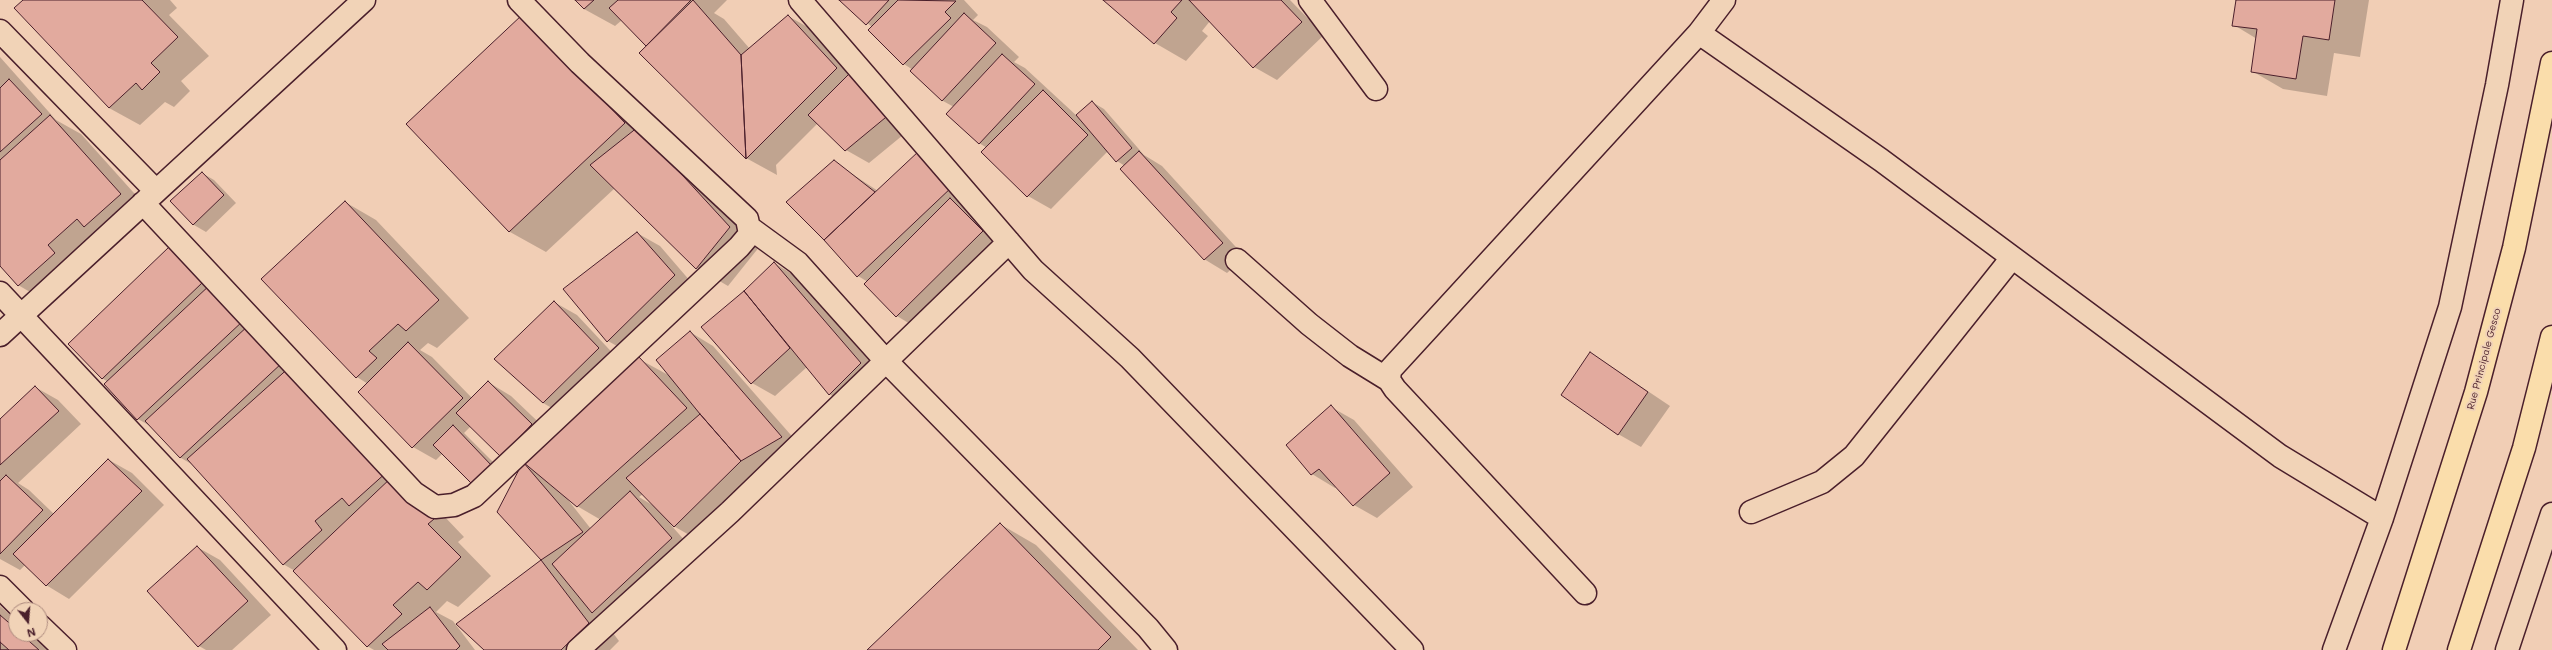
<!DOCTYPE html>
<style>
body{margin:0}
#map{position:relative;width:2552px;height:650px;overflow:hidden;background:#f1ceb5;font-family:Mali,sans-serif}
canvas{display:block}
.north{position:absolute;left:8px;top:602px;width:40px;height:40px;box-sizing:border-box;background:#f1d3b7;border:1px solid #ae8b7f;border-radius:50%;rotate:163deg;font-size:11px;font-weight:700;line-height:16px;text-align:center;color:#4a1f2b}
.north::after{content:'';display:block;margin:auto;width:14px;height:18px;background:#4a1f2b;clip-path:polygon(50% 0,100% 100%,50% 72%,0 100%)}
</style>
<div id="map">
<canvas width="2552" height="650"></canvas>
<div class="north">N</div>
</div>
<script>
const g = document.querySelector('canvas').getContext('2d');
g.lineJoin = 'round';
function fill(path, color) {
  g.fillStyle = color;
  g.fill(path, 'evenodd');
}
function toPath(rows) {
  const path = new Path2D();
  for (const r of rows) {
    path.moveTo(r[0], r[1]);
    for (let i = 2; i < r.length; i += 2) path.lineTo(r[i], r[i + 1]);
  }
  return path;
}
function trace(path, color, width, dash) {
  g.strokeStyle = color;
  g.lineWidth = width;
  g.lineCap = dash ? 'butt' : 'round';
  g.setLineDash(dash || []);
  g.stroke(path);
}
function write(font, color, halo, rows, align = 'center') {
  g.font = font + ' Mali,sans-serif';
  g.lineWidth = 4;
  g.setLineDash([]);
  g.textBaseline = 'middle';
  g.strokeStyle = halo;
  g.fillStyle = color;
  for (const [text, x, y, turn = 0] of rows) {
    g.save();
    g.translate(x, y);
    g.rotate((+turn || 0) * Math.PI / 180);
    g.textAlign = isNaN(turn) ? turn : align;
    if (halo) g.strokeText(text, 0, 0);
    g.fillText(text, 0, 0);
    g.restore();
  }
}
fill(toPath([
 [25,0,170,0,177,8,169,15,209,56,181,81,190,91,174,107,165,102,140,125,109,108],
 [576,0,727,0,714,13,724,19,750,49,788,16,811,29,914,126,869,163,846,150,818,123,776,165,777,175,746,158,622,20,615,26,584,9],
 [841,0,964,0,978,15,973,20,987,27,1019,57,1014,62,1025,68,1077,116,1092,102,1104,109,1144,155,1162,166,1245,257,1227,273,1204,259,1125,166,1117,161,1108,151,1051,209,1028,196,987,148,979,143,954,107,943,101,912,71,913,70,904,64,869,30,872,27],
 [1105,0,1290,0,1324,35,1277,80,1254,67,1210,21,1202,31,1208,36,1186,61,1155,43],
 [2237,0,2369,0,2360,57,2334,53,2327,96,2283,89,2252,71,2257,39,2234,25],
 [522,16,760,246,728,286,697,268,615,188,546,252,510,232,408,124],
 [0,57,56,120,81,134,151,212,49,303,18,285,0,265],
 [919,152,1005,245,920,330,897,316,865,284,868,282,858,276,787,202,834,162,878,191],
 [202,173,214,180,236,203,206,232,194,225,171,201],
 [345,202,376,220,469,318,437,348,428,343,420,350,432,357,472,398,488,382,511,396,553,436,639,359,670,376,690,332,713,346,804,450,698,540,670,524,695,552,601,617,619,641,610,650,485,650,457,624,542,560,501,515,522,468,471,426,464,433,504,473,443,453,436,460,413,447,368,384,357,377],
 [643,494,654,506,639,497],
 [565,496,577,506,601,520,591,529],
 [637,233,660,246,697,289,631,354,608,341],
 [169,248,424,495,464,537,458,542,491,576,458,607,447,601,436,612,453,621,475,650,374,650,367,646,295,571,283,564,195,466,181,458,152,427,138,419,108,382,102,378],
 [774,263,797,277,883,377,852,408,829,394,807,367,775,396,752,383,703,327,745,292],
 [554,302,577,315,621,362,566,416,543,403,496,359],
 [1591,353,1670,406,1641,447,1618,434],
 [35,387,58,400,81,424,18,483,29,490,54,514,109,460,132,473,164,505,69,599,46,585,25,565,20,570,0,559,0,420],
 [1331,407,1354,420,1413,487,1377,518,1354,505,1337,486,1335,488,1312,474,1287,445],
 [1000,524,1036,545,1138,650,868,650],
 [197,547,220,560,271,615,232,650,206,650,199,646],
 [0,606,16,620,16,634,31,634,49,650,0,650]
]), '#0003');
const building = toPath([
 [23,0,142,0,178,37,151,63,160,72,142,90,136,83,109,108,14,8,23,0],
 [575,0,594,0,584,9,575,0],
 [618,0,691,0,646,46,609,8,618,0],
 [693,0,741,55,746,159,639,53,693,0],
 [839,0,889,0,866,25,839,0],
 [898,0,956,1,945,12,951,18,903,65,868,30,898,0],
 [1103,0,1182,0,1171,12,1177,18,1154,44,1103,0],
 [1189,0,1281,0,1302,22,1253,68,1189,0],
 [2236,0,2335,0,2329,40,2303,36,2296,79,2251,72,2257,29,2232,26,2236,0],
 [964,13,996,43,942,101,910,71,964,13],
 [522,15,625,123,509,232,406,124,522,15],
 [788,15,837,68,746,159,741,55,788,15],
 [1002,54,1035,84,979,144,946,114,1002,54],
 [852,71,891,113,845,151,808,115,852,71],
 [9,79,42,114,0,152,0,88,9,79],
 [1043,90,1088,135,1027,197,981,152,1043,90],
 [1092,101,1132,148,1116,162,1076,115,1092,101],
 [50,115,121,194,84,227,77,219,48,245,55,253,18,286,0,266,0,160,50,115],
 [638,127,730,227,696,269,590,165,638,127],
 [919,151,953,186,857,277,824,240,919,151],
 [1139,151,1223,243,1204,260,1120,169,1139,151],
 [834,160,875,192,824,240,786,202,834,160],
 [202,172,224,195,193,225,170,201,202,172],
 [950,198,983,231,896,317,864,284,950,198],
 [345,201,439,300,406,331,398,324,369,351,377,358,356,378,261,279,345,201],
 [637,232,675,275,607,342,563,289,637,232],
 [169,247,203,282,102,379,68,344,169,247],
 [774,262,861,363,829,395,744,291,774,262],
 [211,284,244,320,137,420,104,384,211,284],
 [744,291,790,348,751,384,701,327,744,291],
 [554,301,599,348,543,403,494,359,554,301],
 [249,325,283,362,180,458,145,421,249,325],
 [690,331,782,437,741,461,700,414,656,360,690,331],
 [408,342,463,398,412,448,358,392,408,342],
 [1590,352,1648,392,1618,435,1561,395,1590,352],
 [639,357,687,408,577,507,523,462,639,357],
 [292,365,388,471,349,506,342,498,315,521,322,530,283,565,187,459,292,365],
 [488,381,532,424,501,457,456,413,488,381],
 [35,386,59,411,0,465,0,419,35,386],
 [1331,405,1390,473,1353,506,1319,469,1311,475,1286,445,1331,405],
 [700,414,741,461,674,527,626,478,700,414],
 [453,425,492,466,473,485,433,445,453,425],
 [108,459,142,491,46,586,13,554,108,459],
 [523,462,583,532,541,560,497,512,523,462],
 [6,475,43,510,0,554,0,481,6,475],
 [393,476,434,519,428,524,461,557,427,590,418,582,393,605,402,614,367,647,293,571,393,476],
 [630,491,672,538,592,613,552,564,630,491],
 [1000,523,1111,637,1098,650,867,650,1000,523],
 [197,546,248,601,198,647,147,591,197,546],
 [541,560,589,623,561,650,484,650,456,624,541,560],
 [430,607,460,646,456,650,388,650,382,644,430,607],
 [0,615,16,629,16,634,21,634,39,650,0,650,0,615],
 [0,642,9,650,0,650,0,642]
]);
fill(building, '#e2aa9e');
trace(building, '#4a1f2b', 1);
const minor = toPath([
 [800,0,1033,270,1130,358,1412,650],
 [1310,0,1376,89],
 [0,31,156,191],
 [1699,33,1881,160,2280,456,2382,518],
 [143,203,414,493,435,507,454,505,474,496,739,247,750,234,747,219,580,63,519,0],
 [750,228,798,263,886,361,1148,628,1166,650],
 [1237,260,1309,324,1350,356,1389,380],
 [0,293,335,650],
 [0,335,364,0],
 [1751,512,1822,482,1854,456,2011,259],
 [0,587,23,610],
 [1585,593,1395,389,1389,380,1390,370,1699,33,1724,0],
 [40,626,65,650],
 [578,650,730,512,1009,242],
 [2334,650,2382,518,2450,307,2497,85,2512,0],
 [2507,650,2552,514]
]);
const major = toPath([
 [2394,650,2476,392,2514,248,2552,63],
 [2459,650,2524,448,2552,337]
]);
trace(minor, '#4a1f2b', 25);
trace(major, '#4a1f2b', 25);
trace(minor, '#f1d3b7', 22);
trace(major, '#faddab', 22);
write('10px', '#4a1f2b', '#f1d3b7', [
 ["Rue Principale Gesco",2484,359,-75]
]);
</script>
